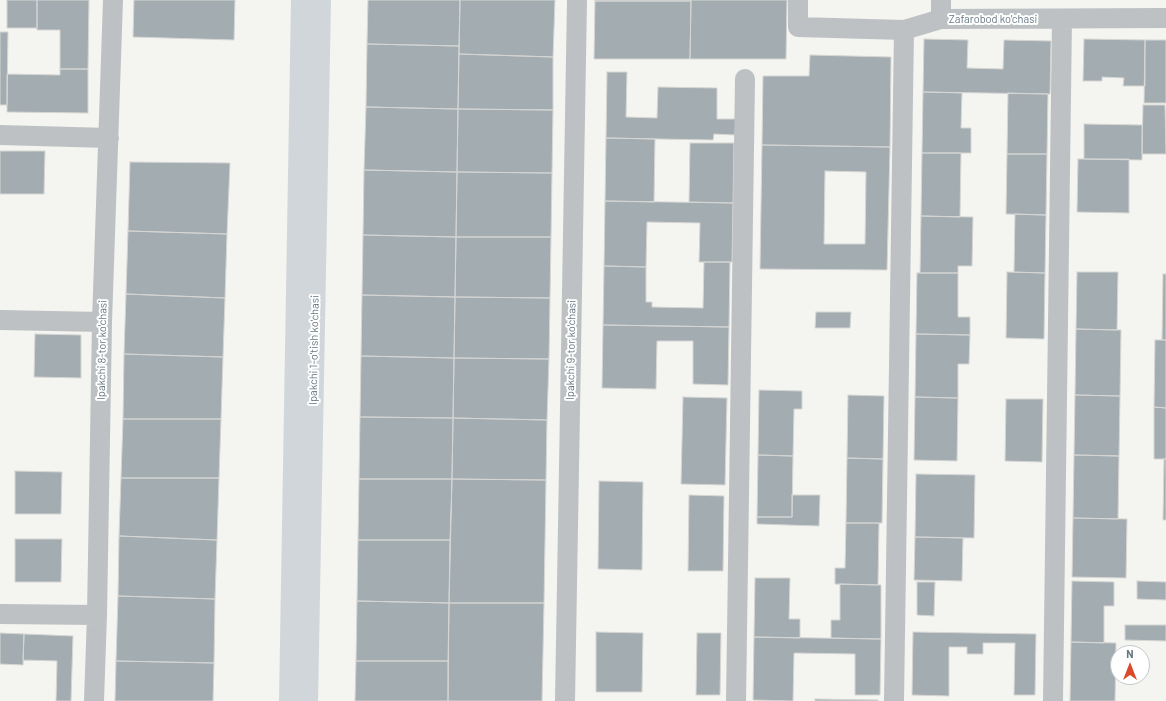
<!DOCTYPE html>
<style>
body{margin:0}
#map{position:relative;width:1166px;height:701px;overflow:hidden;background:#f4f4f0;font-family:Barlow,sans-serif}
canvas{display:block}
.north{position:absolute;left:1110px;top:645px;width:40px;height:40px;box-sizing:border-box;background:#fff;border:1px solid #c1c8cc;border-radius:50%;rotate:0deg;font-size:11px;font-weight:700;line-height:16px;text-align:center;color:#647580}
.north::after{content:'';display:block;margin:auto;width:14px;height:18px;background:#da492a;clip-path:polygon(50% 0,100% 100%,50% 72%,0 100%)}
</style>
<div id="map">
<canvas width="1166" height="701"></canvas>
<div class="north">N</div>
</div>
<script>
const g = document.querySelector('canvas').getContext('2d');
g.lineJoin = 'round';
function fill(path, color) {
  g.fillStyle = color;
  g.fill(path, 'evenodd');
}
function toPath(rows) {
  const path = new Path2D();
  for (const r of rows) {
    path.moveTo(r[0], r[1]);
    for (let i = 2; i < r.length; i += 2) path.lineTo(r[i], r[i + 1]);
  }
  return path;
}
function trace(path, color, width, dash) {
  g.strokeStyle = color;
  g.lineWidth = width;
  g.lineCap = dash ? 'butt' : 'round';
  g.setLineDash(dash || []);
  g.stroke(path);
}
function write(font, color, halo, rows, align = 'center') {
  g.font = font + ' Barlow,sans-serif';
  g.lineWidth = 4;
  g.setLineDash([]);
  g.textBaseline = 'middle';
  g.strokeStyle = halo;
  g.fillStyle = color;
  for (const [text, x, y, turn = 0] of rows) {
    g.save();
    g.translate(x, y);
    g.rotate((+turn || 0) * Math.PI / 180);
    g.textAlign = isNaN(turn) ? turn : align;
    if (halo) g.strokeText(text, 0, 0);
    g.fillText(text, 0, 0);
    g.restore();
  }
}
const building = toPath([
 [7,0,37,0,37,28,7,28,7,0],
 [37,0,89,0,88,69,60,69,60,30,37,30,37,0],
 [134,0,235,0,234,40,133,37,134,0],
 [368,0,460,0,459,46,367,44,368,0],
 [460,0,555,0,553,57,459,54,460,0],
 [595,0,691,0,691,1,595,1,595,0],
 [691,0,787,0,786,59,690,59,691,0],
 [595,1,691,1,690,59,594,59,595,1],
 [0,32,8,32,7,105,0,105,0,32],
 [924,39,968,40,967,68,1003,69,1004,40,1051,41,1050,94,923,92,924,39],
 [1084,39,1145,40,1145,86,1123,86,1124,78,1102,77,1102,81,1083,81,1084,39],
 [1145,40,1166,40,1166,103,1144,103,1145,40],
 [367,44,459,46,458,109,366,107,367,44],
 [459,54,553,57,553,110,458,109,459,54],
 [810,55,891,57,890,147,762,145,763,76,809,76,810,55],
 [60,69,88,69,88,113,7,112,7,74,60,75,60,69],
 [607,72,627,72,626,117,657,118,658,87,717,88,717,119,736,119,735,135,714,134,713,140,606,138,607,72],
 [923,92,962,93,961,128,971,128,971,153,922,153,923,92],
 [1008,93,1048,94,1047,154,1007,154,1008,93],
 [1143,105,1165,105,1166,154,1142,154,1143,105],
 [366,107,458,109,457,172,364,170,366,107],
 [458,109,553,110,552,173,457,172,458,109],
 [1084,124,1142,125,1142,160,1084,159,1084,124],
 [606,138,655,139,654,202,605,201,606,138],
 [690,143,734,143,733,203,689,202,690,143],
 [762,145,890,147,887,270,760,269,762,145],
 [825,171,866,172,865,244,824,244,825,171],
 [0,151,45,151,44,194,0,194,0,151],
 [922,153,961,153,960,217,921,216,922,153],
 [1007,154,1047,154,1046,215,1006,214,1007,154],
 [1078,159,1129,159,1129,213,1077,212,1078,159],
 [130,162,230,163,227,234,128,231,130,162],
 [364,170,457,172,456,237,363,235,364,170],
 [457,172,552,173,551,237,456,237,457,172],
 [605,201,733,203,732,262,699,262,700,223,647,222,646,267,604,266,605,201],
 [1015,214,1046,215,1045,273,1014,272,1015,214],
 [921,216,973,217,972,266,958,266,958,273,920,273,921,216],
 [128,231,227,234,225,298,126,294,128,231],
 [363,235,456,237,455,297,362,295,363,235],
 [456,237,551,237,550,298,455,297,456,237],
 [704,262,730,262,729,327,603,325,604,266,646,267,646,302,652,302,652,307,703,308,704,262],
 [1007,272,1045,273,1044,339,1006,338,1007,272],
 [1077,272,1118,272,1117,330,1076,329,1077,272],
 [917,273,958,273,958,317,970,317,970,335,916,334,917,273],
 [1163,274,1166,274,1166,340,1162,340,1163,274],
 [126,294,225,298,223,357,124,354,126,294],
 [362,295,455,297,454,358,361,356,362,295],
 [455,297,550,298,549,359,454,358,455,297],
 [816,312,851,312,850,328,815,328,816,312],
 [603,325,729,327,728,385,693,384,693,341,657,341,656,389,602,388,603,325],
 [1076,329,1121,330,1120,396,1075,395,1076,329],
 [35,334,81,335,81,378,34,377,35,334],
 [916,334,970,335,969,364,958,364,958,398,915,397,916,334],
 [1155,340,1166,340,1166,408,1154,407,1155,340],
 [124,354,223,357,221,419,123,419,124,354],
 [361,356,454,358,453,418,360,417,361,356],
 [454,358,549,359,547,420,453,418,454,358],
 [759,390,802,391,802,409,794,409,793,456,758,455,759,390],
 [848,395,884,396,883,459,847,458,848,395],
 [1075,395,1120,396,1119,456,1074,455,1075,395],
 [683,397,727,398,725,485,681,484,683,397],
 [915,397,958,398,957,461,914,460,915,397],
 [1006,399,1043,399,1042,462,1005,461,1006,399],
 [1154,407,1166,408,1166,459,1154,459,1154,407],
 [360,417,453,418,452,479,359,479,360,417],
 [453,418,547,420,546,480,452,479,453,418],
 [123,419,221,419,219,478,121,478,123,419],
 [758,455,793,456,792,517,757,517,758,455],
 [1074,455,1119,456,1118,519,1073,518,1074,455],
 [847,458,883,459,882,523,846,523,847,458],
 [1164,459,1166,459,1166,520,1163,520,1164,459],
 [15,471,62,472,61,514,15,514,15,471],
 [916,474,975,475,974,538,915,537,916,474],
 [121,478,219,478,217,540,119,536,121,478],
 [359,479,452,479,450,540,358,540,359,479],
 [452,479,546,480,544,603,449,603,452,479],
 [599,481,643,482,642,570,598,569,599,481],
 [689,495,724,496,723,571,688,571,689,495],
 [792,495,820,495,819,526,757,524,757,517,792,517,792,495],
 [1073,518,1127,519,1126,578,1072,577,1073,518],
 [846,523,879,523,878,585,835,584,835,568,845,568,846,523],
 [119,536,217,540,215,599,118,596,119,536],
 [915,537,963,538,962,581,914,580,915,537],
 [15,539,62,539,61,582,15,582,15,539],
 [358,540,450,540,449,603,357,601,358,540],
 [755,578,790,578,789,619,800,619,800,638,754,637,755,578],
 [1072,581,1114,582,1114,606,1104,606,1104,643,1071,642,1072,581],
 [1137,581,1166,582,1166,600,1137,599,1137,581],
 [917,582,935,582,934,616,917,615,917,582],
 [840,584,881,585,881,639,831,638,831,620,840,620,840,584],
 [118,596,215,599,214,663,116,661,118,596],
 [357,601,449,603,448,661,356,661,357,601],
 [449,603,544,603,542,701,448,701,449,603],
 [1125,625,1166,625,1166,641,1125,640,1125,625],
 [596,632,643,633,642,692,596,692,596,632],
 [913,632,1036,634,1035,695,1014,695,1015,643,983,643,983,654,967,654,967,647,949,647,949,696,912,695,913,632],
 [0,633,24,634,23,665,0,664,0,633],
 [697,633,721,633,720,695,696,695,697,633],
 [24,634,73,636,71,701,56,701,57,661,23,660,24,634],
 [754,637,881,639,880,695,855,695,855,654,794,653,793,701,753,700,754,637],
 [1071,642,1116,643,1115,701,1070,701,1071,642],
 [116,661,214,663,213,701,115,701,116,661],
 [356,661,448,661,448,701,355,701,356,661],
 [815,699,878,700,878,701,815,701,815,699]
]);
fill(building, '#a3acb1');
trace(building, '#d5d5d3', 1);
trace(toPath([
 [798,0,798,27,904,30,941,19,1166,18],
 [941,19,941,0],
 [0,135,109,138],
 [0,320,102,322],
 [0,614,97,615],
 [94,701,97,615,102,322,113,0],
 [565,701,577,0],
 [736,701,745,79],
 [894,701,904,30],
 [1053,701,1062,19]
]), '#bdc1c4', 20);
trace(toPath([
 [290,701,302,0],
 [307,701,320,0]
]), '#d1d6da', 22);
write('11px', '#647580', '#fff', [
 ["Zafarobod ko'chasi",993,19],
 ["Ipakchi 8-tor ko'chasi",102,350,-89],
 ["Ipakchi 1-o'tish ko'chasi",314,350,-89],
 ["Ipakchi 9-tor ko'chasi",571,350,-89]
]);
</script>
